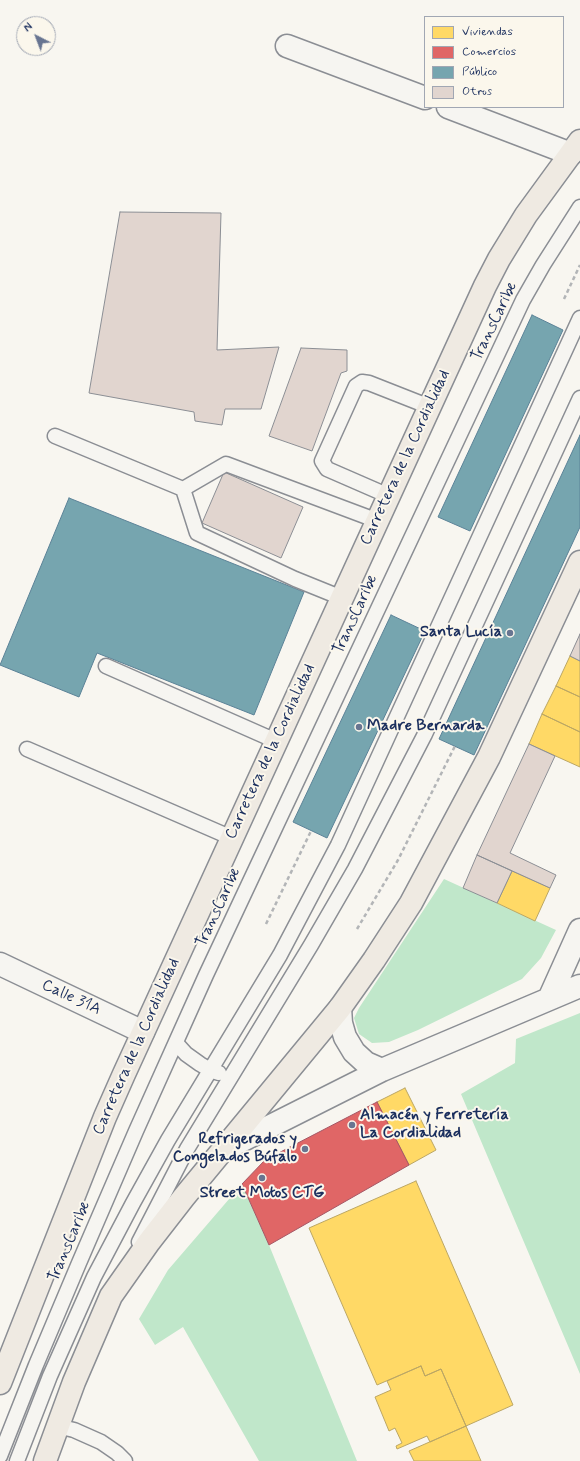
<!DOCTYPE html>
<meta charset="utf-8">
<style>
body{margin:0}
#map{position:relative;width:580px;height:1461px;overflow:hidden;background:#f8f6f0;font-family:Mynerve,sans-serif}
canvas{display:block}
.legend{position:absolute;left:424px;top:16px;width:140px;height:92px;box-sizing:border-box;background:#fbf7ec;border:1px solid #a1a7b3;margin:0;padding:5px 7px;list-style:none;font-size:12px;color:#1b2f5e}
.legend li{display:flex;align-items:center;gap:8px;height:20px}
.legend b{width:20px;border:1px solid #a1a7b3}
.north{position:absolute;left:16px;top:16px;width:40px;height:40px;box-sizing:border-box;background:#fbf7ec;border:1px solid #a1a7b3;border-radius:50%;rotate:318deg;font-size:11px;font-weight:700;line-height:16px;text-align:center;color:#1b2f5e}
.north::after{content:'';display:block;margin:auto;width:14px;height:18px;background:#687591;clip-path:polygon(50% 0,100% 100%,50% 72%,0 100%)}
</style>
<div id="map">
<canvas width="580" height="1461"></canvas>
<ul class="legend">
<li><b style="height:11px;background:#ffd966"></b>Viviendas</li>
<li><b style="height:11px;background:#e06666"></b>Comercios</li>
<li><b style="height:11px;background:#76a5af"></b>Público</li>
<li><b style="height:11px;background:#e1d5cf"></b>Otros</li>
</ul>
<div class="north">N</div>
</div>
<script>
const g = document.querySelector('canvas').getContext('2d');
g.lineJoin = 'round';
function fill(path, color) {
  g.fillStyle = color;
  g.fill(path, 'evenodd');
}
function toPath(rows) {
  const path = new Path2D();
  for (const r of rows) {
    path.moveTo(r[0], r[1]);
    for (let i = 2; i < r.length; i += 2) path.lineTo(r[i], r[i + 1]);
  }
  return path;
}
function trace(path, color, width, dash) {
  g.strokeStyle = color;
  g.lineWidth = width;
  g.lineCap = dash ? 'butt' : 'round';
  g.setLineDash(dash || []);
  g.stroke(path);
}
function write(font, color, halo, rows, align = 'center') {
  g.font = font + ' Mynerve,sans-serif';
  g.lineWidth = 4;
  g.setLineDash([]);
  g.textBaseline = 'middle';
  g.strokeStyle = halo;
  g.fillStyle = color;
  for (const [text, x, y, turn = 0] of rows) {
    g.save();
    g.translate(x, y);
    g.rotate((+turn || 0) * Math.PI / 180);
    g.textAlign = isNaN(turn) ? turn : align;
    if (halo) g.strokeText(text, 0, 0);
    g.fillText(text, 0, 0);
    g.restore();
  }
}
fill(toPath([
 [444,879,556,930,541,958,522,979,418,1030,389,1042,372,1043,359,1034,354,1018,359,1008],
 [580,1013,580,1374,461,1094,515,1063,516,1039],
 [242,1184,269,1245,357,1461,259,1461,183,1327,155,1345,139,1319,168,1270]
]), '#c0e7ca');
const homes = toPath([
 [570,656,580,661,580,697,556,686,570,656],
 [556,686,580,697,580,732,542,714,556,686],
 [542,714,580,732,580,767,529,744,542,714],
 [512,871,550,888,535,921,497,903,512,871],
 [405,1088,436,1150,409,1165,377,1102,405,1088],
 [416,1181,513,1405,466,1426,441,1369,425,1376,421,1366,377,1385,309,1228,416,1181],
 [421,1366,425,1376,441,1369,466,1426,430,1442,427,1436,397,1449,396,1446,402,1443,395,1428,389,1431,375,1397,391,1390,387,1381,421,1366],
 [466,1426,481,1461,414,1461,409,1451,466,1426]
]);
fill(homes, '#ffd966');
trace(homes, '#bba664', 1);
const shops = toPath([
 [377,1102,409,1165,269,1245,242,1184,265,1160,377,1102]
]);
fill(shops, '#e06666');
trace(shops, '#a55664', 1);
const public = toPath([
 [532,315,563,330,470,531,438,517,532,315],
 [580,435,580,527,474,755,439,739,580,435],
 [69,498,304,592,254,715,97,653,79,697,0,665,69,498],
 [391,615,425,631,327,838,293,822,391,615]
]);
fill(public, '#76a5af');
trace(public, '#5b8297', 1);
const building = toPath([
 [120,212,221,213,217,350,279,347,261,409,225,409,222,425,195,421,194,412,89,393,120,212],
 [301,348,347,350,347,371,341,373,312,451,269,436,301,348],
 [224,472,303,507,281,558,202,523,224,472],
 [580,634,580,661,570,656,580,634],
 [529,744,555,756,510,853,556,875,550,888,477,855,529,744],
 [477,855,512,871,497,903,463,888,477,855]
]);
fill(building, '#e1d5cf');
trace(building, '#8b8e94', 1);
const lane = toPath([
 [55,436,183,489,197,533,295,579,342,598],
 [183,489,226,464,378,521],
 [389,496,327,469,322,461,356,386,362,382,369,383,430,407],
 [106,666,276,741],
 [27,749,232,838],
 [176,1043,186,1054,200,1064,210,1070,219,1073],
 [139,1242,187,1149,311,945,355,869,425,734,580,398],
 [57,1426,74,1430,101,1442,117,1453,125,1461],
 [0,1456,36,1365,79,1263,136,1131,206,975,523,300,543,265,580,207],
 [17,1461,50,1376,94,1277,133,1203,168,1140,280,955,338,845,580,318]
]);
const street = toPath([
 [287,46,425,98],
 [448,107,571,154],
 [549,999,580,930],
 [340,1008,341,1023,345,1037,354,1052,366,1063,382,1070],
 [225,1149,382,1070,580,986]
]);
const secondary = toPath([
 [0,964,143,1032]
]);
const highway = toPath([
 [0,1383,105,1117,124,1074,485,286,499,259,526,215,580,141],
 [45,1461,74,1382,111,1296,149,1242,184,1197,340,1008,374,960,411,903,489,757,580,562]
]);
trace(lane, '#8b8e94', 17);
trace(street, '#8b8e94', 25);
trace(secondary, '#8b8e94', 25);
trace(highway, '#8b8e94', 25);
trace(toPath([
 [564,299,580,265],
 [266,924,311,831],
 [357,929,398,860,455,746]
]), '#b3b5b7', 2.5, [4, 3]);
trace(lane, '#f6f5f1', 14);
trace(street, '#f6f5f1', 22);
trace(secondary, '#f6f5f1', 22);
trace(highway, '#efeae2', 22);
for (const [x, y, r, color] of [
 [510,633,4,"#687591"],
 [359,727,4,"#687591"],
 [352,1125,4,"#687591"],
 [305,1149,4,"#687591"],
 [262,1178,4,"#687591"]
]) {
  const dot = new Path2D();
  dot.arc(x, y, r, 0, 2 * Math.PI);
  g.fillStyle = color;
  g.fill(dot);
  trace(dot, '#fbf7ec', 1.5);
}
write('16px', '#1b2f5e', '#fbf7ec', [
 ["TransCaribe",495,322,-64],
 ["Carretera de la Cordialidad",406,458,-65],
 ["TransCaribe",356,615,-65],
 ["Carretera de la Cordialidad",271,752,-65],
 ["TransCaribe",219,908,-65],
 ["Calle 31A",71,998,25],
 ["Carretera de la Cordialidad",137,1047,-66],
 ["TransCaribe",70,1242,-67]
]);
write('bold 16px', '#1b2f5e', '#fbf7ec', [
 ["Santa Lucía",502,633],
 ["Madre Bernarda",367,727,"left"],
 ["Almacén y Ferretería",360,1116,"left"],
 ["La Cordialidad",360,1134,"left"],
 ["Refrigerados y",297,1140],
 ["Congelados Búfalo",297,1158],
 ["Street Motos CTG",262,1194,"center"]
], 'right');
</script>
